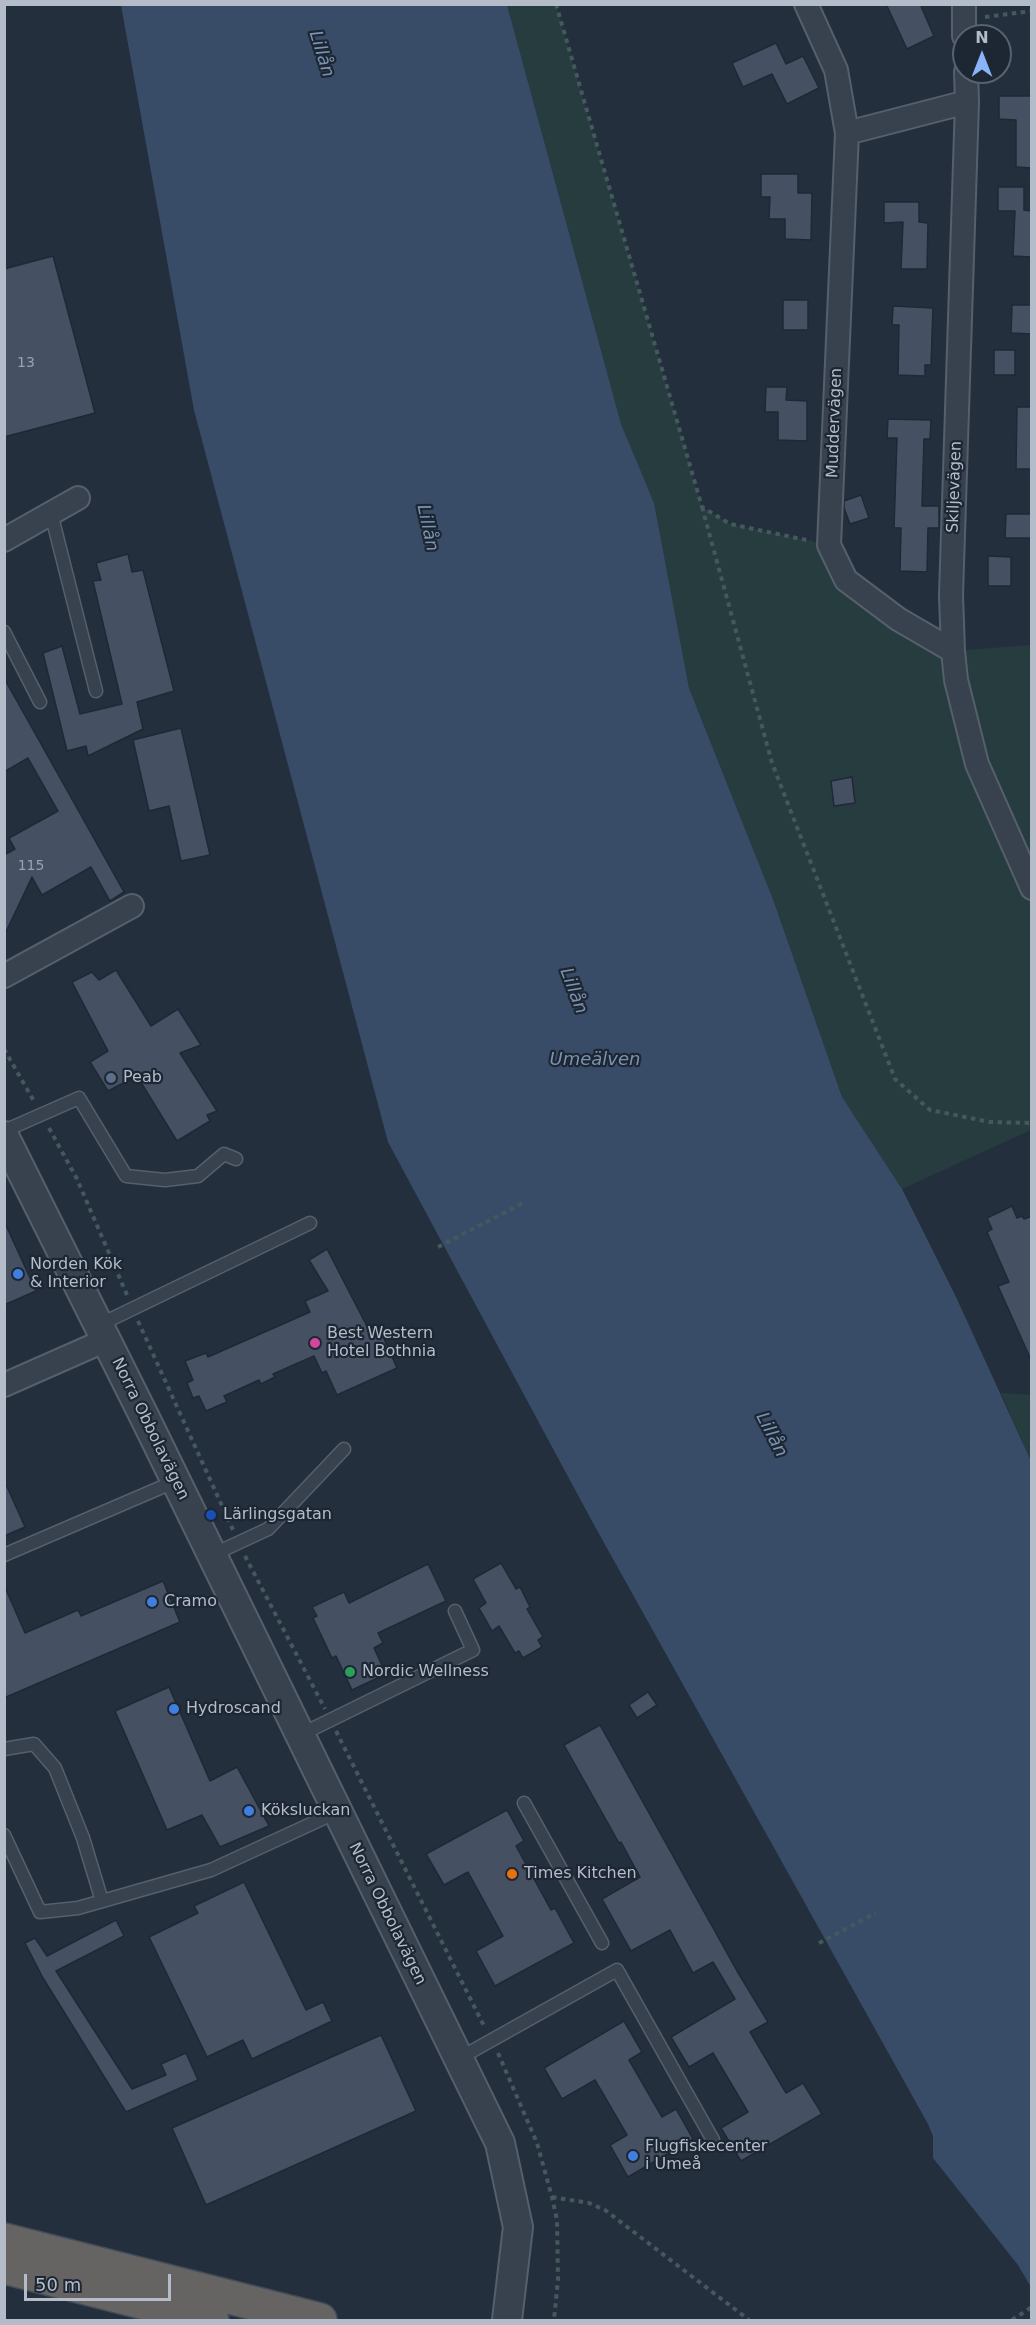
<!DOCTYPE html>
<meta charset="utf-8">
<style>
body{margin:0}
#map{position:relative;width:1036px;height:2325px;overflow:hidden;background:#242f3e;font-family:"DejaVu Sans",sans-serif}
canvas{display:block}
.frame{position:absolute;inset:0;border:6px solid #b4bcc9;pointer-events:none}
.north{position:absolute;left:952px;top:24px;width:60px;height:60px;box-sizing:border-box;background:#1d2633;border:2px solid #59626f;border-radius:50%;rotate:0deg;font-size:16px;font-weight:700;line-height:24px;text-align:center;color:#b4bcc9}
.north::after{content:'';display:block;margin:auto;width:21px;height:27px;background:#8ab4f8;clip-path:polygon(50% 0,100% 100%,50% 72%,0 100%)}
.scale{position:absolute;left:24px;top:2274px;width:147px;height:27px;box-sizing:border-box;border:3px solid #b4bcc9;border-top:0;padding-left:8px;font-size:18px;line-height:21px;white-space:nowrap;color:#b4bcc9;-webkit-text-stroke:4px #1d2633;paint-order:stroke}
</style>
<div id="map">
<canvas width="1036" height="2325"></canvas>
<div class="frame"></div>
<div class="north">N</div>
<div class="scale">50 m</div>
</div>
<script>
const g = document.querySelector('canvas').getContext('2d');
g.lineJoin = 'round';
function fill(path, color) {
  g.fillStyle = color;
  g.fill(path, 'evenodd');
}
function toPath(rows) {
  const path = new Path2D();
  for (const r of rows) {
    path.moveTo(r[0], r[1]);
    for (let i = 2; i < r.length; i += 2) path.lineTo(r[i], r[i + 1]);
  }
  return path;
}
function trace(path, color, width, dash) {
  g.strokeStyle = color;
  g.lineWidth = width;
  g.lineCap = dash ? 'butt' : 'round';
  g.setLineDash(dash || []);
  g.stroke(path);
}
function write(font, color, halo, rows, align = 'center') {
  g.font = font + ' "DejaVu Sans",sans-serif';
  g.lineWidth = 4.5;
  g.setLineDash([]);
  g.textBaseline = 'middle';
  g.strokeStyle = halo;
  g.fillStyle = color;
  for (const [text, x, y, turn = 0] of rows) {
    g.save();
    g.translate(x, y);
    g.rotate((+turn || 0) * Math.PI / 180);
    g.textAlign = isNaN(turn) ? turn : align;
    if (halo) g.strokeText(text, 0, 0);
    g.fillText(text, 0, 0);
    g.restore();
  }
}
fill(toPath([
 [507,5,556,5,702,507,730,524,829,545,846,580,953,651,1031,645,1031,1130,902,1189,842,1097,774,902,689,688,654,503,621,424],
 [1001,1393,1031,1395,1031,1461]
]), '#263c3f');
fill(toPath([
 [121,5,507,5,621,424,654,503,689,688,774,902,842,1097,902,1189,956,1297,1031,1461,1031,2287,1018,2265,933,2158,933,2136,928,2124,593,1523,388,1142,194,410]
]), '#394c67');
const building = toPath([
 [886,4,920,4,934,36,907,49,886,4],
 [776,43,786,64,803,56,819,88,787,104,772,74,743,87,732,63,776,43],
 [999,96,1032,96,1032,168,1016,167,1016,120,999,119,999,96],
 [761,174,798,174,798,193,812,193,811,240,785,239,785,219,769,219,770,197,761,197,761,174],
 [998,187,1024,187,1024,210,1032,211,1032,257,1013,256,1015,211,998,211,998,187],
 [884,202,919,202,919,222,928,223,927,269,901,269,903,222,884,223,884,202],
 [53,256,95,413,4,437,4,269,53,256],
 [783,300,808,300,808,330,783,330,783,300],
 [1012,305,1032,305,1032,334,1011,333,1012,305],
 [893,306,933,308,931,365,925,365,925,376,898,375,899,325,892,325,893,306],
 [994,350,1015,350,1015,375,994,375,994,350],
 [766,387,787,387,786,400,807,401,807,441,778,440,778,412,765,412,766,387],
 [1017,407,1032,407,1032,469,1016,469,1017,407],
 [888,419,931,420,930,439,924,439,922,506,939,506,939,528,928,528,927,572,900,571,901,528,894,528,897,438,887,438,888,419],
 [861,495,869,518,850,524,844,508,844,501,861,495],
 [1006,514,1032,514,1032,538,1005,538,1006,514],
 [128,554,132,572,143,570,174,691,137,702,143,729,88,756,86,746,67,751,43,653,62,646,80,714,122,704,93,581,101,580,96,563,128,554],
 [988,556,1011,557,1011,586,988,586,988,556],
 [4,678,124,892,110,901,91,867,42,895,32,877,4,936,4,855,15,849,9,838,58,811,28,758,4,772,4,678],
 [181,728,210,855,181,861,169,806,149,811,133,740,181,728],
 [852,777,855,803,834,806,831,781,852,777],
 [116,970,151,1026,178,1009,201,1045,180,1053,217,1111,207,1115,210,1121,177,1141,137,1076,108,1091,90,1062,108,1051,72,982,92,972,99,980,116,970],
 [1012,1206,1017,1218,1022,1216,1024,1219,1032,1216,1032,1362,998,1286,1009,1282,987,1232,992,1229,987,1218,1012,1206],
 [4,1221,36,1291,4,1305,4,1221],
 [327,1249,372,1336,381,1332,397,1368,337,1395,326,1371,322,1373,314,1356,273,1374,275,1377,261,1384,259,1380,224,1396,227,1402,206,1411,199,1396,193,1398,187,1383,193,1380,185,1361,206,1353,208,1357,310,1312,305,1301,328,1291,309,1260,327,1249],
 [4,1480,25,1527,4,1536,4,1480],
 [501,1563,516,1589,520,1587,530,1607,527,1609,543,1637,538,1640,542,1647,523,1658,519,1651,515,1653,499,1626,492,1631,479,1608,486,1603,473,1579,501,1563],
 [428,1564,446,1601,378,1633,383,1643,374,1648,386,1674,352,1690,336,1656,332,1658,313,1618,317,1616,312,1607,344,1592,349,1603,428,1564],
 [163,1581,180,1622,4,1698,4,1585,25,1633,78,1610,81,1616,163,1581],
 [169,1687,210,1781,237,1767,269,1826,220,1847,202,1815,167,1830,115,1711,169,1687],
 [648,1692,657,1705,637,1718,629,1705,648,1692],
 [600,1725,737,1971,768,2022,750,2032,786,2093,803,2083,822,2114,741,2161,721,2128,748,2112,713,2053,689,2067,671,2037,735,1999,713,1962,693,1973,670,1930,631,1951,602,1899,640,1877,621,1842,619,1843,564,1745,600,1725],
 [507,1810,524,1841,516,1846,551,1910,555,1908,574,1943,495,1986,476,1951,503,1936,468,1872,444,1885,426,1854,507,1810],
 [244,1882,306,2010,323,2002,332,2021,252,2059,243,2040,207,2057,149,1937,198,1913,194,1906,244,1882],
 [116,1920,124,1936,56,1971,132,2089,166,2075,161,2064,186,2053,198,2080,126,2112,43,1978,25,1943,35,1938,47,1956,116,1920],
 [624,2021,642,2052,629,2060,662,2117,676,2109,693,2139,628,2177,610,2145,627,2135,595,2080,562,2099,544,2068,624,2021],
 [381,2035,416,2111,206,2205,172,2128,381,2035]
]);
fill(building, '#455162');
trace(building, '#1f2835', 1.5);
const service = toPath([
 [51,513,96,691],
 [4,632,40,702],
 [4,1131,79,1098,126,1176,165,1180,198,1176,224,1154,236,1159],
 [99,1325,310,1223],
 [4,1555,176,1481],
 [212,1555,268,1529,344,1449],
 [300,1735,473,1650,455,1611],
 [4,1749,34,1744,55,1768,83,1838,102,1901],
 [524,1803,602,1943],
 [4,1835,40,1912,78,1908,211,1870,337,1812],
 [458,2059,617,1970,713,2140]
]);
const minor = toPath([
 [806,4,836,70,847,133,829,545,846,580,898,619,953,651],
 [964,4,964,36],
 [966,72,967,102,951,595,953,651,956,680,977,764,1032,888],
 [847,133,967,102],
 [4,540,78,498],
 [4,976,132,906],
 [4,1385,106,1340]
]);
const tertiary = toPath([
 [4,1136,145,1418,500,2143,518,2227,507,2320]
]);
const trunk = toPath([
 [4,2240,320,2320],
 [4,2267,212,2320]
]);
trace(service, '#565f6c', 15);
trace(minor, '#565f6c', 26);
trace(tertiary, '#565f6c', 32);
trace(trunk, '#434c59', 36);
trace(toPath([
 [556,4,702,507,730,524,811,541],
 [985,17,1032,11],
 [702,507,772,763,895,1079,930,1110,990,1122,1032,1123],
 [4,1049,35,1103],
 [49,1128,77,1179,127,1295],
 [438,1247,525,1202],
 [138,1321,233,1530],
 [245,1556,325,1709],
 [336,1731,485,2028],
 [819,1943,876,1913],
 [498,2053,537,2143,552,2197,557,2220,558,2279,554,2320],
 [552,2197,589,2203,605,2210,749,2320],
 [1012,2320,1032,2307]
]), '#44595c', 4, [4.5, 4.5]);
trace(service, '#38414e', 12);
trace(minor, '#38414e', 22);
trace(tertiary, '#38414e', 28);
trace(trunk, '#656462', 33);
for (const [x, y, r, color] of [
 [111,1078,6,"#5c6f8a"],
 [18,1274,6,"#3f7fe0"],
 [315,1343,6,"#d1479c"],
 [211,1515,6,"#1a4fb4"],
 [152,1602,6,"#3f7fe0"],
 [350,1672,6,"#2e9e5b"],
 [174,1709,6,"#3f7fe0"],
 [249,1811,6,"#3f7fe0"],
 [512,1874,6,"#e8710a"],
 [633,2156,6,"#3f7fe0"]
]) {
  const dot = new Path2D();
  dot.arc(x, y, r, 0, 2 * Math.PI);
  g.fillStyle = color;
  g.fill(dot);
  trace(dot, '#1d2633', 2);
}
write('14px', '#98a1af', null, [
 ["13",26,363],
 ["115",31,866]
]);
write('16px', '#b4bcc9', '#1d2633', [
 ["Muddervägen",835,423,-88],
 ["Skiljevägen",955,487,-88],
 ["Norra Obbolavägen",150,1429,64],
 ["Norra Obbolavägen",387,1914,64]
]);
write('16px', '#b4bcc9', '#1d2633', [
 ["Peab",123,1078],
 ["Norden Kök",30,1265],
 ["& Interior",30,1283],
 ["Best Western",327,1334],
 ["Hotel Bothnia",327,1352],
 ["Lärlingsgatan",223,1515],
 ["Cramo",164,1602],
 ["Nordic Wellness",362,1672],
 ["Hydroscand",186,1709],
 ["Köksluckan",261,1811],
 ["Times Kitchen",524,1874],
 ["Flugfiskecenter",645,2147],
 ["i Umeå",645,2165]
], 'left');
write('italic 18px', '#7c92b1', '#1d2633', [
 ["Lillån",321,54,73],
 ["Lillån",427,528,78],
 ["Lillån",573,991,69],
 ["Umeälven",595,1060],
 ["Lillån",771,1435,63]
]);
</script>
